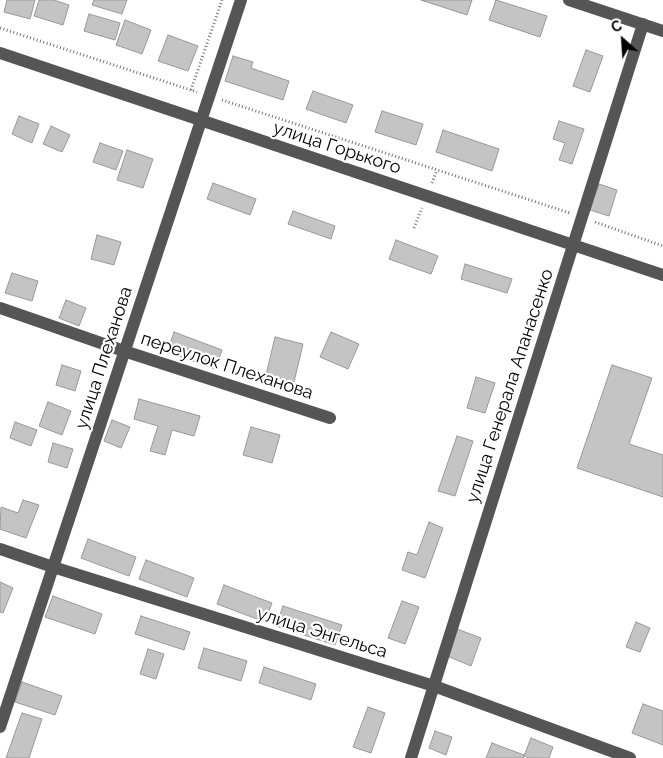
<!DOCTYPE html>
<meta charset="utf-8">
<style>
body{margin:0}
#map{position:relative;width:663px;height:758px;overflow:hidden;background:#fff;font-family:Raleway,sans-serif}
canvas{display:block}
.north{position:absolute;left:598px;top:15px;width:50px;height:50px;-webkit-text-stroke:4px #fff;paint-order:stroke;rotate:334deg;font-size:14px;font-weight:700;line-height:20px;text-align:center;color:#000}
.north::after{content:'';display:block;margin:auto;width:18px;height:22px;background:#000;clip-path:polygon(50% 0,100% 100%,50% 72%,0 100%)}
</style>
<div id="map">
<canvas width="663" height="758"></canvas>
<div class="north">С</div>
</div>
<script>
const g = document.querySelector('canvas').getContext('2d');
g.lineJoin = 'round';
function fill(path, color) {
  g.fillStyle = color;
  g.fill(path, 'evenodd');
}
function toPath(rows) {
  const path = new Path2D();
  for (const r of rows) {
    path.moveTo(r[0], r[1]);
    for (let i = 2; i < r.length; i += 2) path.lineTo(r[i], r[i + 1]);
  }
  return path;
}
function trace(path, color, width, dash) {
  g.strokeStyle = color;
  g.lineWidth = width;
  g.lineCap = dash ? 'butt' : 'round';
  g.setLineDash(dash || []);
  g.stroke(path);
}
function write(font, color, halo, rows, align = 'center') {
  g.font = font + ' Raleway,sans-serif';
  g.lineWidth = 4.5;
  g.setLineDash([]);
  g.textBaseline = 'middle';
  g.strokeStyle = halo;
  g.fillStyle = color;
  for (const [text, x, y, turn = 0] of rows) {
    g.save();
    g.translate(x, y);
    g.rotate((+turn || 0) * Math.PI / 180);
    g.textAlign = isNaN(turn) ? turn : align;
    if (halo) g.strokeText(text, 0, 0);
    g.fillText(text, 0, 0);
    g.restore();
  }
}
const building = toPath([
 [7,0,35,0,30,19,4,12,7,0],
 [39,0,54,0,69,5,63,25,34,16,39,0],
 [94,0,127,0,122,14,92,5,94,0],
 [421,0,472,0,467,15,421,0],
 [496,0,547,16,540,37,489,20,496,0],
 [89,14,120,23,115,40,84,31,89,14],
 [125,20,151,30,142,54,116,45,125,20],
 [168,35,198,46,188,71,158,61,168,35],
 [586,50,603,56,590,92,573,86,586,50],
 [233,56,253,62,251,68,289,81,283,100,225,81,233,56],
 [313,91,353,105,346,123,306,109,313,91],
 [382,111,423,124,416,145,375,132,382,111],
 [19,116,39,124,32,143,12,134,19,116],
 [559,121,584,129,572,164,559,160,565,143,553,139,559,121],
 [51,126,70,135,62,152,43,144,51,126],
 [443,130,499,149,492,171,436,152,443,130],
 [100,143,123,151,116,170,93,162,100,143],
 [127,150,153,159,143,188,117,180,127,150],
 [213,183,256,199,250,215,207,199,213,183],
 [599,184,617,190,609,216,590,210,599,184],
 [293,211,335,226,331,239,288,224,293,211],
 [97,235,121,242,114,265,91,259,97,235],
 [396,240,438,256,431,274,389,259,396,240],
 [465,264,512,279,507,293,461,279,465,264],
 [12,273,38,281,32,301,5,293,12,273],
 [66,300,86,308,79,326,59,318,66,300],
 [174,332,222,350,215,369,167,352,174,332],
 [331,332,359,344,348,369,320,357,331,332],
 [275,337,303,344,294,382,266,375,275,337],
 [62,365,81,371,75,391,56,385,62,365],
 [612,365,652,378,629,444,663,455,663,497,577,468,612,365],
 [476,377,495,383,485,413,467,408,476,377],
 [139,399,200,416,194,436,172,430,165,455,150,451,158,426,134,419,139,399],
 [48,402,71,411,62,435,39,426,48,402],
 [112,420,130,427,121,448,104,441,112,420],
 [15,422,37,430,31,446,10,438,15,422],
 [251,427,280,435,272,463,243,455,251,427],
 [457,436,473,441,455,496,438,491,457,436],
 [53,443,73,449,67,468,48,462,53,443],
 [23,500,39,505,26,538,0,529,1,507,18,513,23,500],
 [429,522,443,528,425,578,402,570,408,552,417,555,429,522],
 [88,539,136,557,129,576,81,558,88,539],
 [146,560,194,578,187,597,139,579,146,560],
 [0,582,13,588,3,613,0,612,0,582],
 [224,585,272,603,265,622,217,604,224,585],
 [53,596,102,614,95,634,45,617,53,596],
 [402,601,419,607,405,644,388,638,402,601],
 [283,606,342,625,335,645,276,626,283,606],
 [141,616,190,632,184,650,135,634,141,616],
 [636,622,650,628,640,652,626,647,636,622],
 [457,629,481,638,471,666,447,656,457,629],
 [204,648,247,661,241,681,198,668,204,648],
 [148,649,164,654,156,679,140,674,148,649],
 [264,667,316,684,311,700,259,683,264,667],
 [22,682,62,696,55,715,15,702,22,682],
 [643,704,663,711,663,745,632,733,643,704],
 [368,707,385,713,371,753,353,747,368,707],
 [22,713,42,719,29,758,6,758,22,713],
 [435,731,452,737,446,755,429,748,435,731],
 [531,738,553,747,549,758,529,758,524,756,531,738],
 [492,743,524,755,523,758,486,758,492,743]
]);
fill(building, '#c4c4c4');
trace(building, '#999', 1);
trace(toPath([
 [0,28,197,92],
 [191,90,222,0],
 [222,100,570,213],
 [432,183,437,170],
 [595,222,663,246],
 [414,228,422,208]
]), '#777', 3, [1, 2.5]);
trace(toPath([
 [569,0,663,31],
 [0,53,663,275],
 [0,308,124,351,330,418],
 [0,549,53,567,434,686,630,758],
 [0,727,241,0],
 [411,758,643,24]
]), '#555', 12);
write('18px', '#000', '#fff', [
 ["улица Горького",337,148,18],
 ["улица Плеханова",104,358,-72],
 ["переулок Плеханова",227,366,18],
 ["улица Генерала Апанасенко",510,386,-72],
 ["улица Энгельса",322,633,17]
]);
</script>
